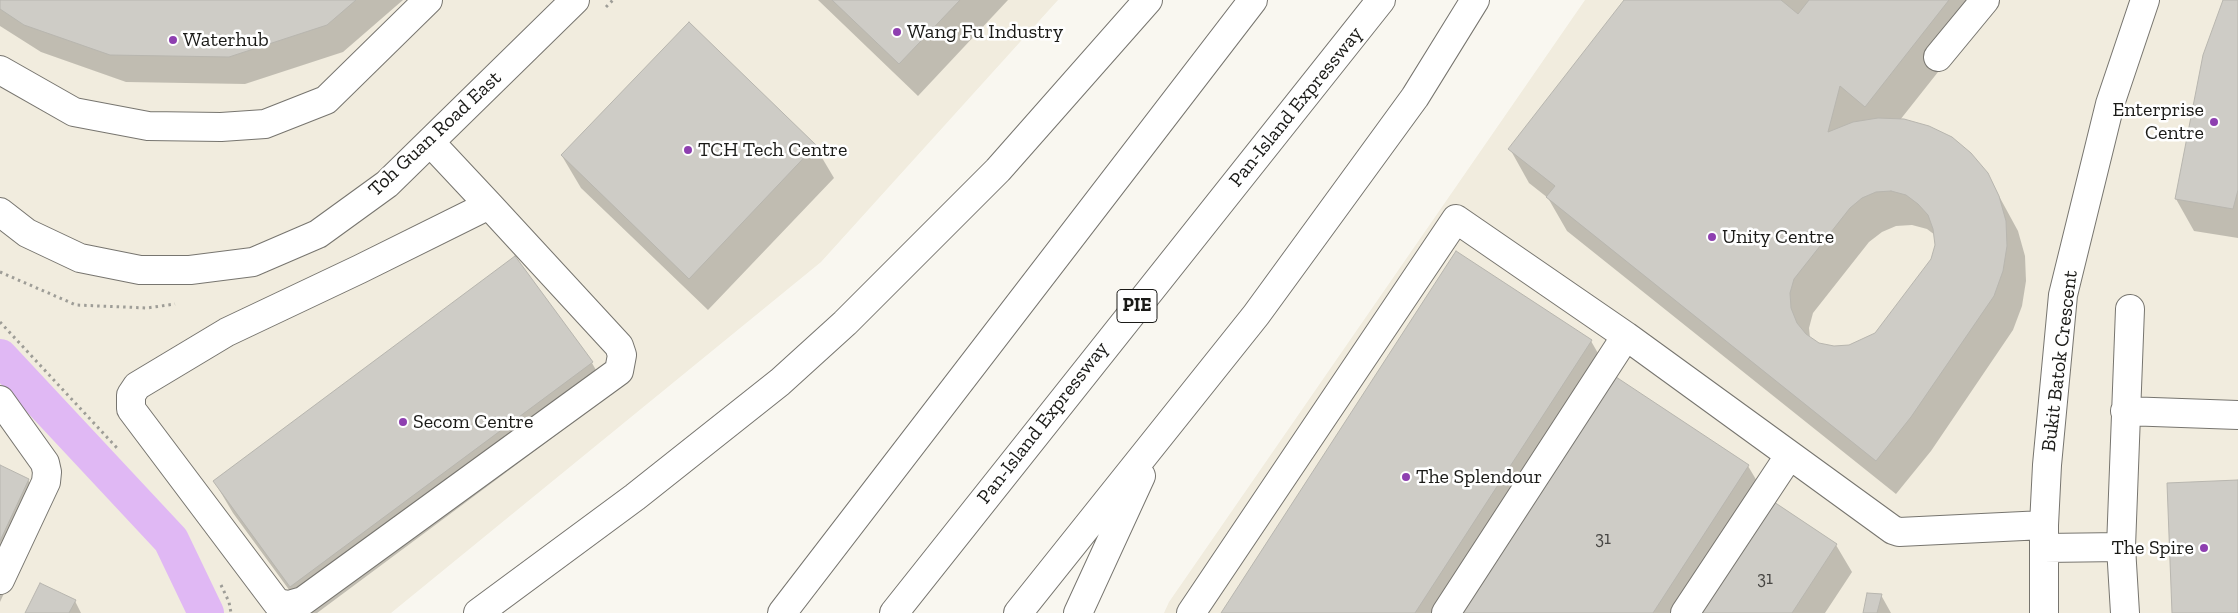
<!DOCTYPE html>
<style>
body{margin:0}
canvas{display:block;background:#f9f7f0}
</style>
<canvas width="2238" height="613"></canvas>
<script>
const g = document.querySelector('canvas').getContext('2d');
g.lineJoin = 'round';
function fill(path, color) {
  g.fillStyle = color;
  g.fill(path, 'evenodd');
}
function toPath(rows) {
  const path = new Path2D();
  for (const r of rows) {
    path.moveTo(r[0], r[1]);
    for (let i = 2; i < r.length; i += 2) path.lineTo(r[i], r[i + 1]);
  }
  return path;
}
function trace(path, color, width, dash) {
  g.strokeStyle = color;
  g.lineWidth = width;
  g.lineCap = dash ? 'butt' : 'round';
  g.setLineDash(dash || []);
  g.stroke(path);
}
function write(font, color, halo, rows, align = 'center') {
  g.font = font + ' "Zilla Slab",serif';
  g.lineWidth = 5;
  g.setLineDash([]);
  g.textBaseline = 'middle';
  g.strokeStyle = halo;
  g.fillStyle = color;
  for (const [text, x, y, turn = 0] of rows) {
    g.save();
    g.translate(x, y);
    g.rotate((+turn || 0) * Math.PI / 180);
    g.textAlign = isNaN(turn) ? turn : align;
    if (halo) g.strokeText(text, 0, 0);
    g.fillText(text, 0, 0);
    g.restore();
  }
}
fill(toPath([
 [0,0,1058,0,821,262,391,613,0,613],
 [1585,0,2238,0,2238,613,1164,613,1169,602]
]), '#f1ecde');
fill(toPath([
 [0,0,403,0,343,52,245,84,126,82,41,52,0,26],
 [818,0,1008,0,918,96],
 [1626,0,1995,0,1900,120,1987,174,2018,231,2025,256,2026,281,2022,306,2013,330,1931,451,1896,494,1567,231,1548,198,1529,183,1510,149],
 [1912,225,1927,229,1935,235,1936,245,1932,260,1876,334,1849,347,1834,347,1818,344,1810,338,1809,328,1813,313,1869,242,1882,232,1896,226],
 [2224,0,2238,0,2238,238,2194,231,2176,199,2204,55],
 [689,24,815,146,834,178,708,310,581,188,562,156],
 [1457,253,1591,341,1607,369,1448,613,1222,613],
 [514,258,592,363,610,395,317,613,306,613,233,513,214,481],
 [1748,466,1764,493,1686,613,1459,613],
 [0,467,28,480,44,507,0,602],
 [1769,499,1836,545,1852,572,1825,613,1694,613],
 [1881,595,1891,613,1864,613],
 [75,601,81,613,27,613]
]), '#0003');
trace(toPath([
 [0,357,171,540,206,613]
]), '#e0b8f4', 36);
const building = toPath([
 [0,0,356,0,327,25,229,57,110,55,24,25,0,9,0,0],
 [832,0,960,0,899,64,832,0],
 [1624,0,1781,0,1798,14,1809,0,1949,0,1865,107,1840,86,1828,132,1853,122,1878,118,1904,119,1929,126,1952,137,1971,153,1988,173,1999,196,2006,221,2007,246,2003,271,1994,296,1911,417,1876,461,1546,197,1555,186,1508,149,1624,0],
 [1891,191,1906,195,1918,204,1928,215,1933,229,1935,245,1931,259,1875,333,1849,345,1834,346,1819,343,1806,334,1797,323,1791,308,1790,293,1794,279,1850,208,1862,198,1876,192,1891,191],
 [2223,0,2238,0,2238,190,2233,209,2175,199,2203,55,2223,0],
 [689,22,816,145,689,279,561,155,689,22],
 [1456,251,1592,340,1415,613,1221,613,1456,251],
 [515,256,593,362,290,587,213,481,515,256],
 [1613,375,1749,465,1653,613,1457,613,1613,375],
 [0,465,29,479,0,541,0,465],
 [2238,480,2238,613,2172,613,2167,483,2238,480],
 [1768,498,1837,544,1792,613,1693,613,1768,498],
 [40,583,76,600,69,613,25,613,40,583],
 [1867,593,1882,594,1877,613,1863,613,1867,593]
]);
fill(building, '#ceccc6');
trace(building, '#b8b6af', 1);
const minor = toPath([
 [1938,57,1985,0],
 [0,70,74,112,148,126,221,127,265,124,326,100,428,0],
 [430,142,489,205,619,346,622,355,619,371,303,601,289,605,277,603,131,409,131,395,137,386,227,332,360,269,489,205],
 [0,212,27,233,80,258,140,270,190,270,253,262,318,234,387,184,575,0],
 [0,400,45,463,47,472,46,482,0,580],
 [2125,411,2238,415],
 [2044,548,2121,547],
 [1191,613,1456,219,1626,336,1893,530,1899,532,2044,525],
 [1446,613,1626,336],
 [1685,613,1789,456],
 [2044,613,2044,525,2047,465,2063,295,2110,104,2145,0],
 [2125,613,2121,547,2130,309]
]);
const highway = toPath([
 [478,613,635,497,780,382,845,323,998,170,1148,0],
 [782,613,1253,0],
 [894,613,1381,0],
 [1018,613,1256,315,1415,97,1475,0],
 [1078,613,1141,476]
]);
trace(minor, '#77756f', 30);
trace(highway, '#77756f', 30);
trace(toPath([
 [606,7,613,0],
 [0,272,76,305,147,308,175,304],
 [0,322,117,448],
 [221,585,229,602,231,613]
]), '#9e9d97', 3, [2.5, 4]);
trace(minor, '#fff', 28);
trace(highway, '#fff', 28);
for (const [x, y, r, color] of [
 [897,32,5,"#8e3fb0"],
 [173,40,5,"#8e3fb0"],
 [2214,122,5,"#8e3fb0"],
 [688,150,5,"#8e3fb0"],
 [1712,237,5,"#8e3fb0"],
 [403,422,5,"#8e3fb0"],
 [1406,477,5,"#8e3fb0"],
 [2204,548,5,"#8e3fb0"]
]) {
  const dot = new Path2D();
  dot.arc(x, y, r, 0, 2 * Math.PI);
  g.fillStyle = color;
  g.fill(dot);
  trace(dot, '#fff', 2);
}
write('18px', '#474643', null, [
 ["31",1603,539],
 ["31",1765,579]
]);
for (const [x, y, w] of [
 [1137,306,40]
]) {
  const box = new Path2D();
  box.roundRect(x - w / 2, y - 16.5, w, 33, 4);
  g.fillStyle = '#fff';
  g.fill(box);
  trace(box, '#1a1a17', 1);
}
write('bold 19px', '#1a1a17', null, [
 ["PIE",1137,306]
]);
write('20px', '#1a1a17', '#fff', [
 ["Wang Fu Industry",907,32],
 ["Waterhub",183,40],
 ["Enterprise",2204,110,"right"],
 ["Centre",2204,133,"right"],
 ["TCH Tech Centre",698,150],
 ["Unity Centre",1722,237],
 ["Secom Centre",413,422],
 ["The Splendour",1416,477],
 ["The Spire",2194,548,"right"]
], 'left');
write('20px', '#1a1a17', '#fff', [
 ["Pan-Island Expressway",1296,107,-51],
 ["Toh Guan Road East",435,134,-43],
 ["Bukit Batok Crescent",2060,361,-83],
 ["Pan-Island Expressway",1043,423,-52]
]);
</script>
